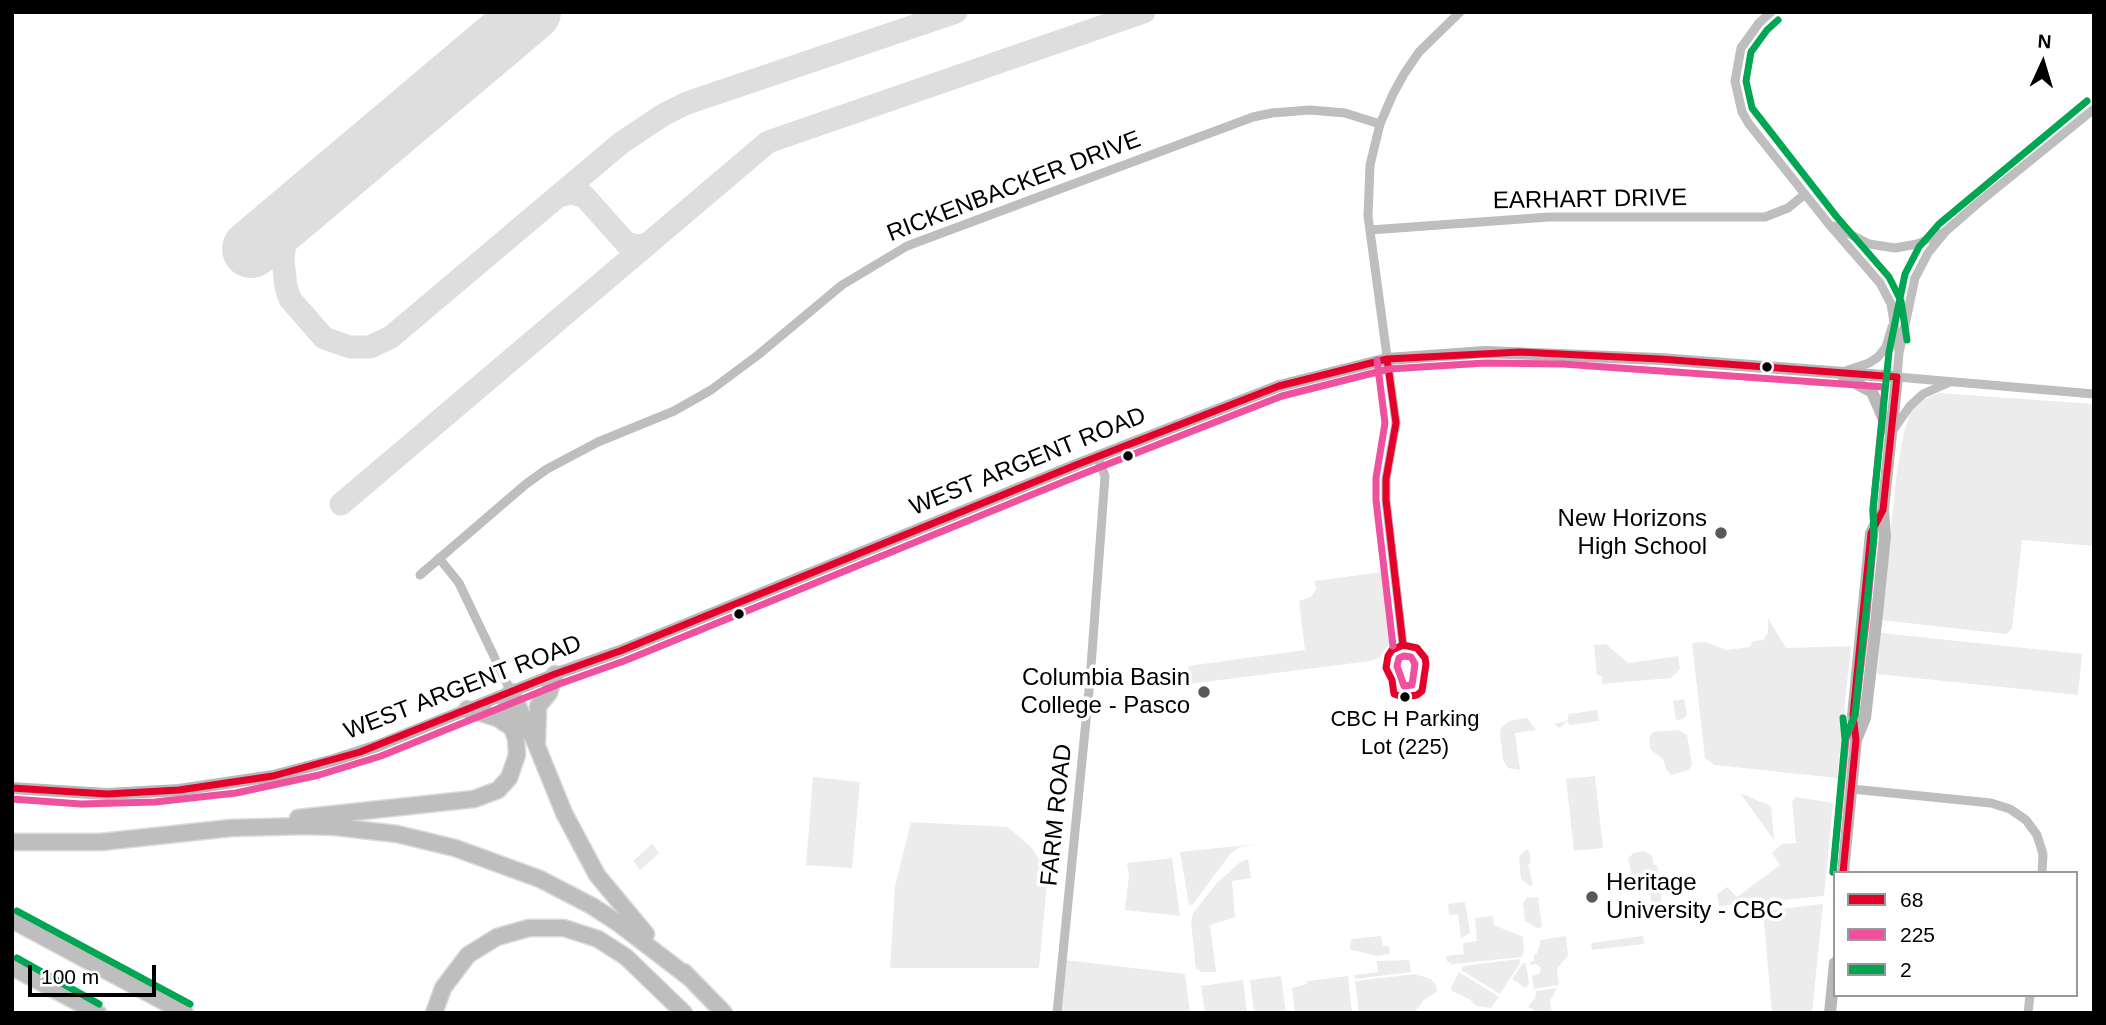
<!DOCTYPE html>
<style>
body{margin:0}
#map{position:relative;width:2106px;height:1025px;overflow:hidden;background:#fff;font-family:Arial,sans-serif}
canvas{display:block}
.frame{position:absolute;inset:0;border:14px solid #000;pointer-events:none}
.legend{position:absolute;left:1833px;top:871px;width:245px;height:126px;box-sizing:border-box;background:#fff;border:2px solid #999;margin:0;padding:9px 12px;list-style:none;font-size:21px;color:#000}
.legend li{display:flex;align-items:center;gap:14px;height:35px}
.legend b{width:35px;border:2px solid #999}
.north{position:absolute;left:2008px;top:28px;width:70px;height:70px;-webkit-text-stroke:5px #fff;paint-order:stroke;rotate:4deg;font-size:19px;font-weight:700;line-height:28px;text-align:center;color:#000}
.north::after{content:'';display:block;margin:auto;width:24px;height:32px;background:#000;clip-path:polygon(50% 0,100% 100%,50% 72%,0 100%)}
.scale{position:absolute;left:28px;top:965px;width:128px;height:32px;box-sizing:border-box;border:4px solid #000;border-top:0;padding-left:9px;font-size:21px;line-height:24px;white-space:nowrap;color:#000;-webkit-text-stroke:5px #fff;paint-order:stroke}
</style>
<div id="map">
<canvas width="2106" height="1025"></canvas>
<div class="frame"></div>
<ul class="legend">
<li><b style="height:9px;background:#e4002b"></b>68</li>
<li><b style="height:9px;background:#ef519e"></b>225</li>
<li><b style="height:9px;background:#00a651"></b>2</li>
</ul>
<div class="north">N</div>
<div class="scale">100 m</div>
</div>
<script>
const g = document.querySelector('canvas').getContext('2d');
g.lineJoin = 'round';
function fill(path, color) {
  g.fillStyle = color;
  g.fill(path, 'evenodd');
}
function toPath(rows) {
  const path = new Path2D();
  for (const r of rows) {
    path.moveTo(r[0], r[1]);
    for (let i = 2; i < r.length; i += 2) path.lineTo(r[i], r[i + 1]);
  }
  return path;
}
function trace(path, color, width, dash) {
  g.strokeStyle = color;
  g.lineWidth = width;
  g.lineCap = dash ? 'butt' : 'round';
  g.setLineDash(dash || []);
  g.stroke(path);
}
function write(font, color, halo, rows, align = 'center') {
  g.font = font + ' Arial,sans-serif';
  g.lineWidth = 7;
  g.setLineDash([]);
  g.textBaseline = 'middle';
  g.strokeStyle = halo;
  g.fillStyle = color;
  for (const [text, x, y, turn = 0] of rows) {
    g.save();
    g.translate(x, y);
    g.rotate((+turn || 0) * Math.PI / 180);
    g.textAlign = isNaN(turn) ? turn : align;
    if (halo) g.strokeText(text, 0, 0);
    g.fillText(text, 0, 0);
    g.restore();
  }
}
fill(toPath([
 [1939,393,2094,404,2094,546,2022,540,2012,629,2006,634,1881,620,1897,471,1904,432,1911,411,1922,400],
 [1382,572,1391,633,1389,644,1379,658,1370,661,1189,684,1188,666,1305,650,1299,601,1311,597,1316,589,1315,581],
 [1768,618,1786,648,1851,646,1837,778,1715,765,1705,758,1692,643,1705,642,1726,650,1750,647,1753,641,1763,640,1768,633],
 [1881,633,2082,654,2078,695,1877,674],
 [1606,644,1628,663,1678,656,1680,669,1671,678,1602,684,1602,676,1597,675,1594,645],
 [1684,699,1687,715,1683,719,1676,720,1673,701],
 [1597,710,1599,721,1570,725,1567,721,1560,728,1554,724,1567,721,1569,714],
 [1527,718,1536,730,1515,733,1520,770,1508,768,1503,760,1500,733,1501,728,1509,721],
 [1678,730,1687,735,1692,764,1689,770,1671,775,1666,769,1663,759,1651,750,1649,738,1653,732],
 [1595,776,1603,848,1574,851,1566,779],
 [813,777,860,782,852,868,806,865],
 [1740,793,1771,806,1774,840],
 [1796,797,1833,803,1824,896,1719,906,1717,894,1727,887,1737,897,1780,865,1772,853,1782,844,1796,843,1792,801],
 [911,822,1008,827,1031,847,1048,873,1039,968,890,968,895,886],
 [652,844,659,853,640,870,633,861],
 [1256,844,1240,847,1231,853,1193,904,1189,905,1180,852],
 [1525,850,1529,850,1531,863,1528,864,1533,885,1530,886,1521,879,1519,857],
 [1645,851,1652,856,1654,865,1657,865,1663,914,1653,916,1648,878,1646,880,1641,876,1632,875,1628,859,1633,853],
 [1172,858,1180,916,1125,910,1129,876,1127,863],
 [1248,859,1251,878,1232,881,1235,917,1210,925,1216,972,1202,972,1196,969,1191,923,1193,913,1217,883,1239,863],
 [1538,897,1542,927,1537,928,1525,921,1523,903,1527,898],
 [1465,902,1470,933,1461,938,1458,914,1449,915,1448,904],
 [1823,904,1812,1013,1772,1013,1763,911],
 [1493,916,1494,925,1523,937,1524,951,1522,957,1452,964,1447,961,1446,956,1464,954,1463,943,1477,941,1475,918],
 [1381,936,1383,946,1389,946,1390,954,1376,956,1350,949,1351,939],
 [1566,936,1568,955,1557,969,1559,985,1534,989,1532,976,1539,974,1541,968,1536,964,1531,965,1530,962,1534,961,1534,955,1537,953,1541,940],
 [1643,936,1644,944,1592,950,1591,943],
 [1519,959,1520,963,1500,994,1461,970,1463,966],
 [1064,960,1185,974,1190,1013,1059,1013],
 [1409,960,1411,972,1355,979,1354,975,1378,972,1377,961],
 [1523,963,1526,963,1529,983,1526,988,1512,979],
 [1459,972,1499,997,1491,1008,1477,1006,1469,999,1452,991,1451,987],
 [1415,974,1431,979,1436,986,1437,992,1424,1000,1414,1013,1359,1013,1355,981],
 [1281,976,1286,1013,1254,1013,1250,980],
 [1348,976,1352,1013,1295,1013,1292,988,1307,984,1307,981],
 [1243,980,1247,1013,1205,1013,1201,986],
 [1557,988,1550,1001,1552,1013,1534,1013,1532,1008,1528,1007,1535,998,1536,991]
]), '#ececec');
trace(toPath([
 [558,196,571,193,584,196,626,243,637,246,648,244],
 [293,214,285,240,283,260,286,287,290,299,324,338,350,347,370,347,391,337,621,143,663,115,687,103,956,12],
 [341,504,768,142,1144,12]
]), '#dedede', 23);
trace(toPath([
 [251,249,532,12]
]), '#dedede', 58);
const motorway = toPath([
 [511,692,536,744,564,813,597,875,646,934],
 [467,709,497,718,511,727],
 [537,742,538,706,549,693,555,674],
 [298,818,474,799,498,790,509,778,517,755,516,739,506,710,511,692],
 [12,842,101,842,231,828,307,826,336,827,397,834,455,848,540,879,592,906,618,923,691,979],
 [12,920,185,1013],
 [12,967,98,1013],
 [684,972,724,1013],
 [434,1013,443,988,468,955,497,937,529,928,564,928,598,939,626,957,684,1013]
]);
trace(motorway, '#dbdbdb', 19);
trace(toPath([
 [1771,12,1759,23,1741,48,1735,81,1742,112,1749,124,1828,223,1880,283,1891,304,1898,348],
 [2094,109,1978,203,1946,231,1928,253,1915,278,1899,353,1897,377,2094,394],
 [1834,226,1869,244,1895,248,1917,244,1942,233],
 [1370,230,1549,217,1765,217,1788,208,1805,194],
 [1848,370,1869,363,1878,357,1886,347,1892,327],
 [1893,430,1910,406,1923,394,1950,382],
 [439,558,459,583,511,692],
 [420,575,526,484,547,469,598,442,674,411,711,390,758,355,842,285,907,246,1253,117,1272,113,1310,110,1345,113,1380,124],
 [1403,645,1386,500,1386,479,1396,423,1368,216,1370,165,1380,124,1393,94,1404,74,1419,52,1460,12],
 [1852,789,1991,803,2010,809,2026,820,2037,835,2043,854,2042,873],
 [1057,1013,1090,680,1105,476,1097,456],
 [2028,1013,2030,995]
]), '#bebebe', 9);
trace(toPath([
 [1843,376,1872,392,1889,431],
 [12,788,107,794,179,790,273,776,334,760,377,746,555,674,620,651,1076,465,1279,386,1387,359,1485,352,1660,359,1897,377,1883,510,1885,536,1876,624,1865,718,1856,740],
 [1843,873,1856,740,1853,715,1871,533,1883,510],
 [1830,1013,1835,963]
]), '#b8b8b8', 12);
trace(motorway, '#bebebe', 16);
trace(toPath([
 [1387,359,1396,423,1386,479,1386,500,1403,645],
 [1403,645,1417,648,1425,658,1426,664,1422,691,1417,695,1403,697,1394,694,1392,680,1386,668,1388,656,1392,650,1403,645],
 [12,788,107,794,179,790,273,776,360,752,555,674,620,651,1076,465,1279,386,1387,359,1520,352,1660,359,1897,377],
 [1843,873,1856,740,1853,715,1871,533,1883,510,1897,377]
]), '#e4002b', 7);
trace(toPath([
 [1377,360,1385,423,1376,478,1376,500,1393,646],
 [1404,656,1411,657,1415,664,1412,685,1404,686,1397,666,1399,658,1404,656],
 [12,799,81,804,155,802,236,793,319,775,381,756,559,684,624,661,1080,475,1282,396,1389,369,1485,363,1563,364,1885,387,1873,509,1874,536,1866,623,1855,715,1846,739,1833,872]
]), '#ef519e', 7);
trace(toPath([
 [1778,20,1767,30,1751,52,1746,81,1752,108,1836,216,1889,277,1901,301,1907,340],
 [1846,736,1855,715,1874,536,1873,509,1889,352,1905,274,1919,247,1939,224,2087,101],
 [1833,872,1845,740,1843,718],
 [17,911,190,1004],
 [17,958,99,1004]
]), '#00a651', 7);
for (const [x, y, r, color] of [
 [1767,367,6,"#000"],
 [1128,456,6,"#000"],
 [1721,533,7,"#595959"],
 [739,614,6,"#000"],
 [1204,692,7,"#595959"],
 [1405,697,6,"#000"],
 [1592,897,7,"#595959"]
]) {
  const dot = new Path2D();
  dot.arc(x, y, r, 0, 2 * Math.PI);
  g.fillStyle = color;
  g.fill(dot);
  trace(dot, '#fff', 2.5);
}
write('22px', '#000', '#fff', [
 ["CBC H Parking",1405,720],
 ["Lot (225)",1405,748]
]);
write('24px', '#000', '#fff', [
 ["RICKENBACKER DRIVE",1014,187,-21],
 ["EARHART DRIVE",1590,200,-1],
 ["WEST ARGENT ROAD",1028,462,-22],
 ["WEST ARGENT ROAD",463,688,-21],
 ["FARM ROAD",1057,815,-84]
]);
write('24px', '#000', '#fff', [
 ["New Horizons",1707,519],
 ["High School",1707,547],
 ["Columbia Basin",1190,678],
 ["College - Pasco",1190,706],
 ["Heritage",1606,883,"left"],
 ["University - CBC",1606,911,"left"]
], 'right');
</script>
